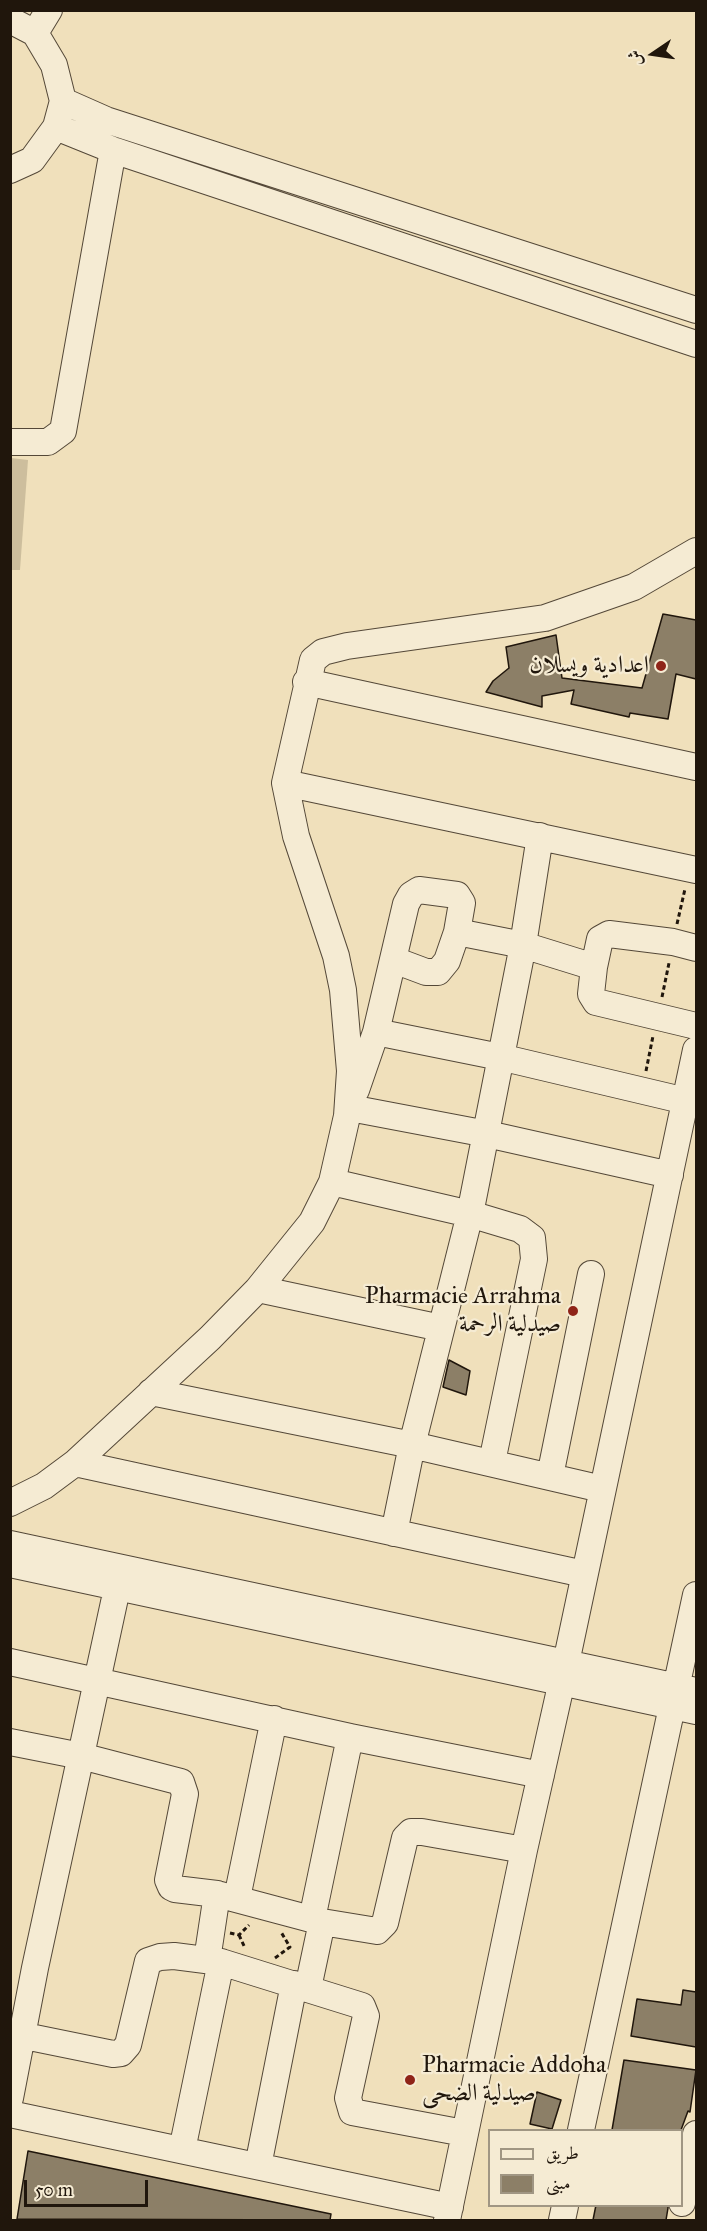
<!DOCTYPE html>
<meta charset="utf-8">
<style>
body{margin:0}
#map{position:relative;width:707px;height:2231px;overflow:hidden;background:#f0e0bb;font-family:"IM FELL Great Primer",Amiri,serif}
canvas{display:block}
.frame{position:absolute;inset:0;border:12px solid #20160c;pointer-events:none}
.legend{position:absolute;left:488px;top:2129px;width:195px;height:78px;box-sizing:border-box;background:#f5ebd3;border:2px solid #a09683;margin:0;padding:8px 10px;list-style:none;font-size:18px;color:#20160c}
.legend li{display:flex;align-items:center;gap:12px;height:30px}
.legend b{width:30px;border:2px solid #a09683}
.north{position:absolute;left:623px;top:24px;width:60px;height:60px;-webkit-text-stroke:4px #f5ebd3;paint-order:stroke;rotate:257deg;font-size:16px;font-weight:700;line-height:24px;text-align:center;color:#20160c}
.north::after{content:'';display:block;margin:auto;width:21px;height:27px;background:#20160c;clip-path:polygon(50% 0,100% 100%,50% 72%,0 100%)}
.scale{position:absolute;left:24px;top:2180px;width:124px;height:27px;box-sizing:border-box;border:3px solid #20160c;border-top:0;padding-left:8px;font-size:18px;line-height:21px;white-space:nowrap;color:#20160c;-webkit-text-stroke:4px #f5ebd3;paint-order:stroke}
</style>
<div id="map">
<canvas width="707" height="2231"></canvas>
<div class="frame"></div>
<ul class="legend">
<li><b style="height:8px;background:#f5ebd3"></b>طريق</li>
<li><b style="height:16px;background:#8c7f67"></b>مبنى</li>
</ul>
<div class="north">ش</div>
<div class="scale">50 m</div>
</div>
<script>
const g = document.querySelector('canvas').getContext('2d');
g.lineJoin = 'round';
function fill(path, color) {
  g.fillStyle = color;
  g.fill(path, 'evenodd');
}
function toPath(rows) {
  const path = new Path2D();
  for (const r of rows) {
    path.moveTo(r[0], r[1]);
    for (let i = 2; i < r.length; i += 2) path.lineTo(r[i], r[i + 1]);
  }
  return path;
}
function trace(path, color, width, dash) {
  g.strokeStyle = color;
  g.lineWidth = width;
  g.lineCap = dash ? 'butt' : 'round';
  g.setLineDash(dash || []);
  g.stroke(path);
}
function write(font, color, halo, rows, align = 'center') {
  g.font = font + ' "IM FELL Great Primer",Amiri,serif';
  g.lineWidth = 4.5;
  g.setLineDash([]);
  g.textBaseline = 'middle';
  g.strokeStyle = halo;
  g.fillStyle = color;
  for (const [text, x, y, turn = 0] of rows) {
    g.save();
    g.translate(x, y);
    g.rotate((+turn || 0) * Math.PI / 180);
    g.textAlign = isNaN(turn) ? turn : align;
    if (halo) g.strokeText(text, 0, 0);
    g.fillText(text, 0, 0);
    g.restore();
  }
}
fill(toPath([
 [11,458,28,460,20,570,11,570]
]), '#cdbe9d');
const building = toPath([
 [663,614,696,620,696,679,676,674,668,719,630,713,629,717,571,704,574,690,542,696,542,707,486,692,493,681,509,668,506,647,556,635,562,678,642,688,663,614],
 [449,1360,470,1371,466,1395,443,1387,449,1360],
 [683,1990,696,1992,696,2047,631,2036,637,1999,681,2005,683,1990],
 [624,2060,696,2070,690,2112,688,2111,681,2130,612,2130,624,2060],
 [537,2092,561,2100,552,2129,530,2124,537,2092],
 [28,2151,331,2214,330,2220,17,2219,28,2151],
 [596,2205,668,2205,668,2208,666,2220,593,2220,596,2205]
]);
fill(building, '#8c7f67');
trace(building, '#20160c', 1.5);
const minor = toPath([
 [10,20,35,33,54,65,63,101,56,127,32,160,10,170],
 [35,33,49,10],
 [63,101,106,120,696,310],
 [56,127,113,150,696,344],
 [10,442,48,442,63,431,113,150],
 [306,682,696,767],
 [285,783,696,870],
 [394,960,426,972,438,972,447,961,457,932],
 [594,967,600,939,609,934,673,942,696,948],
 [376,1032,500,1057,686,1101],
 [356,1090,376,1032,406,904,411,895,419,890,457,895,462,903,457,932,523,945,594,967,591,994,596,1002,696,1026],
 [350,1108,487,1134,670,1175],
 [332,1182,470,1214,520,1229,532,1238,534,1259,492,1462],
 [258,1289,441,1328],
 [151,1392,412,1445,602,1489],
 [75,1463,584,1574],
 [550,1476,591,1274],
 [10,1503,44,1486,75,1463,210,1338,258,1289,312,1222,332,1182,347,1116,350,1071,343,990,336,956,296,836,285,783,313,660,323,652,347,646,545,618,634,587,696,551],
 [394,1533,412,1445,470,1214,523,945,540,836],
 [10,1544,696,1691],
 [10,1564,696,1711],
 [10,1662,350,1737,312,1919],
 [350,1737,541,1775],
 [10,1742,81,1756,181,1782,185,1794,168,1880,171,1887,175,1889,217,1894,207,1960],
 [217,1894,322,1922,377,1931,385,1923,405,1838,411,1832,422,1832,524,1850],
 [237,1898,274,1719],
 [308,1988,322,1922],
 [10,2033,113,2054,121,2053,128,2045,148,1961,160,1957,174,1956,221,1962,362,2006,366,2016,348,2098,352,2112,464,2133],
 [10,2098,35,1968,121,1570],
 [10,2114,450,2207],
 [581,2130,696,1595],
 [182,2150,221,1962],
 [258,2166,294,1984],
 [682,2203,696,2134],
 [447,2220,524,1850,566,1663,696,1050],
 [562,2220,565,2206]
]);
trace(minor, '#544838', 28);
trace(toPath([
 [677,924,685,889],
 [662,997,669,963],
 [646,1071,653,1036],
 [230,1933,239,1935,249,1925],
 [239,1935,245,1948],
 [275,1958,290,1947,281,1932]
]), '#20160c', 3, [4.5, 3]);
trace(minor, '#f5ebd3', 26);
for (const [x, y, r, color] of [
 [661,666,6,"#8f2418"],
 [573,1311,6,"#8f2418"],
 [410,2080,6,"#8f2418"]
]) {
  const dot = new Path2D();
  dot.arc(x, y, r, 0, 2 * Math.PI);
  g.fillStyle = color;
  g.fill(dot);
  trace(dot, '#f5ebd3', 2);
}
write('24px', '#20160c', '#f5ebd3', [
 ["اعدادية ويسلان",649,666],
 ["Pharmacie Arrahma",561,1297],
 ["صيدلية الرحمة",561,1325],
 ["Pharmacie Addoha",422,2066,"left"],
 ["صيدلية الضحى",422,2094,"left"]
], 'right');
</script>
